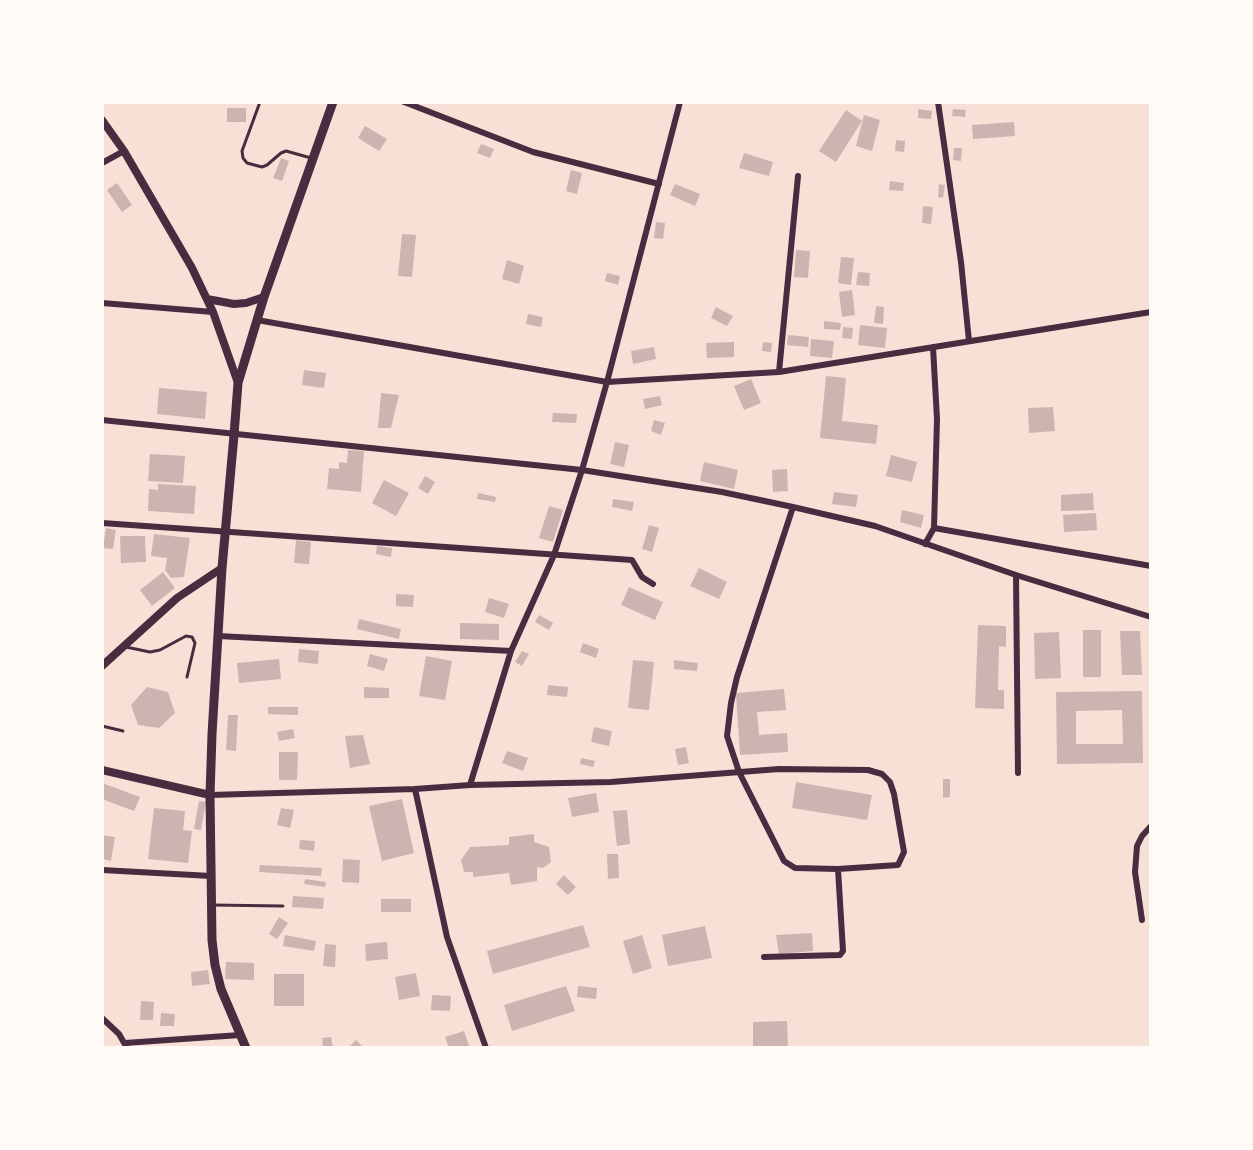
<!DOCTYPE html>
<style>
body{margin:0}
#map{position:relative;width:1253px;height:1150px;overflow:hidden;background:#f7e1d7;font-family:Bitter,serif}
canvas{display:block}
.frame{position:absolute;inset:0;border:104px solid #fffaf5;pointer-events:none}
</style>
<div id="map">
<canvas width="1253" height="1150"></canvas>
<div class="frame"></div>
</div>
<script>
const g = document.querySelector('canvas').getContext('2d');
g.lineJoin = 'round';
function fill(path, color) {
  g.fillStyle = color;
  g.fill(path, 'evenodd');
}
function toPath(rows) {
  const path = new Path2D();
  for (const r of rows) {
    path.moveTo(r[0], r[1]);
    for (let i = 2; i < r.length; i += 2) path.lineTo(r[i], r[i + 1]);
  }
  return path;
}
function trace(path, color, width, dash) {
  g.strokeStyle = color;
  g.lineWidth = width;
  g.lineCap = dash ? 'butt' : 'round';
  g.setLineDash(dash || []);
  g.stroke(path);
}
fill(toPath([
 [227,108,246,108,246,122,227,122],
 [918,109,932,111,931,119,918,118],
 [953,109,966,110,965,117,952,116],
 [846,110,862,121,836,162,819,151],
 [864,115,880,120,872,151,856,146],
 [1014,122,1015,136,973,139,972,125],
 [365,126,387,139,379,151,358,138],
 [896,140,905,141,904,152,895,151],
 [481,144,494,149,490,158,477,153],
 [954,148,962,148,961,161,953,160],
 [744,153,773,162,769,176,739,168],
 [281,158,289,161,282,181,273,178],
 [571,170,582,173,577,194,566,191],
 [890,181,904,183,903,191,889,190],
 [117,183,132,205,122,212,107,190],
 [675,184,700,194,695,206,670,195],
 [939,184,945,185,943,198,938,197],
 [923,206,933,207,931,224,922,223],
 [656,222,665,223,663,239,654,238],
 [402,234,416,235,412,277,398,276],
 [796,250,810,251,808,278,794,277],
 [841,257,854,258,851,285,838,283],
 [507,260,524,266,519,284,502,279],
 [858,272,870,273,869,286,856,285],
 [607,273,620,276,618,285,605,281],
 [852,290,855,315,842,317,839,292],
 [876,306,884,307,883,324,874,323],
 [716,307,733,316,727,326,711,318],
 [528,314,543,317,541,327,526,324],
 [824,321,841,323,840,330,824,329],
 [860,325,887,328,885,348,858,345],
 [843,327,853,328,852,339,842,338],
 [788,335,809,337,808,347,787,345],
 [811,339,834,341,832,358,810,356],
 [734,342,734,357,707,358,706,343],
 [763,342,772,343,771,352,762,351],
 [654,347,656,359,633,364,631,351],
 [304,370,326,373,324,388,302,385],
 [826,376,846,378,842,421,878,425,876,444,820,438],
 [751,379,761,403,744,410,734,386],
 [159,388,207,392,205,419,157,414],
 [381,393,399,395,391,428,378,428],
 [660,396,662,405,645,409,643,399],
 [1053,407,1055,431,1029,433,1028,408],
 [553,413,577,414,576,423,552,422],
 [654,420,665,423,661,435,651,431],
 [615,442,629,445,624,467,610,464],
 [348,450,364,451,361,492,327,489,329,468,339,469,339,462,347,463],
 [150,454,185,456,183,483,148,481],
 [891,455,917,462,912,482,886,476],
 [704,462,738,470,734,489,700,481],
 [787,469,788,491,773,492,772,470],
 [425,476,435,482,428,494,418,488],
 [384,480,409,493,396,516,372,503],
 [158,484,196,486,194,514,148,511,149,489,158,490],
 [834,492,858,495,856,507,832,504],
 [478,493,496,497,495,502,477,499],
 [1093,493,1094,510,1061,511,1061,495],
 [613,499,634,502,632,511,612,507],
 [549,506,563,510,553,542,539,538],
 [902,510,924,515,921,528,900,522],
 [1096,513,1097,530,1064,532,1063,515],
 [649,525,659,528,652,552,642,549],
 [106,528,116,530,113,549,103,548],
 [154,534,190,538,184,577,171,578,165,570,167,558,151,556],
 [120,536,145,536,146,562,121,563],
 [296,540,311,542,309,564,294,563],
 [377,546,392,548,391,557,376,554],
 [699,568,727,582,719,599,690,586],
 [163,572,175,588,152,606,140,590],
 [629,587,663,602,655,620,621,605],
 [396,594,414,595,413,607,396,606],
 [489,598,509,604,504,618,485,612],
 [539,615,553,623,549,630,535,622],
 [359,619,401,629,399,639,357,629],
 [460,623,499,624,499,640,460,639],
 [978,625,1006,626,1006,647,999,646,998,690,1004,690,1004,709,975,708],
 [1083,630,1101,630,1101,677,1083,677],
 [1120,631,1140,631,1142,675,1122,675],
 [1059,632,1061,678,1035,679,1034,633],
 [583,643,599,649,596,658,580,652],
 [299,649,319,651,318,664,298,662],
 [522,651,529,654,522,666,515,662],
 [370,654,388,659,384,671,367,666],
 [426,656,452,661,445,700,419,696],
 [279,659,281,679,239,683,237,663],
 [633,660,654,662,649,710,628,708],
 [674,660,698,663,697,671,674,669],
 [548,685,568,687,567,697,547,695],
 [147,687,168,692,175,713,159,728,138,725,131,705],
 [364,687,389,688,389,698,364,698],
 [784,689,786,710,757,712,759,735,787,733,788,752,740,755,736,693],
 [1142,691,1143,763,1057,764,1056,692],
 [1122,710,1123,744,1076,744,1076,711],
 [268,707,298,707,298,715,268,714],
 [228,715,238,715,236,751,226,750],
 [594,727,612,731,609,746,591,742],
 [293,729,295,738,279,741,277,732],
 [363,735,370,764,350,768,345,736],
 [686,747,689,763,678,765,675,749],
 [507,751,528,758,523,771,502,763],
 [279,752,298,752,297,780,279,780],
 [581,758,595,761,593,767,580,764],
 [943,779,950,779,950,797,943,798],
 [796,782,872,795,867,820,792,808],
 [102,783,140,797,134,811,102,799],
 [596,793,599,812,572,817,568,798],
 [402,799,414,853,382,861,369,806],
 [199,801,206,802,201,830,194,829],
 [154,808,185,811,183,830,192,831,188,863,148,859],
 [281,808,294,810,290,828,277,825],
 [627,810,630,844,617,846,613,811],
 [534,834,534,842,549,847,551,862,543,868,537,867,537,881,511,885,509,873,473,877,473,872,464,872,461,860,470,847,509,845,509,837],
 [102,835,115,837,111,861,102,859],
 [300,840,315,841,314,851,299,849],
 [607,854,618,854,619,878,608,879],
 [343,859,360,860,359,883,342,882],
 [260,865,322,868,321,876,259,872],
 [564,875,576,887,568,895,556,884],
 [305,879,326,882,325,887,304,884],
 [293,896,324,898,323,909,292,907],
 [381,899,411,899,411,912,381,912],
 [279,917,288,923,277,939,269,934],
 [583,925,590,947,493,974,487,951],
 [705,926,712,958,668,966,662,935],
 [812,933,813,951,779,954,776,935],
 [285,935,316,941,314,951,283,946],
 [642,935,652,968,633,974,623,941],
 [387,942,388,959,366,961,365,944],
 [325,944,336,945,335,967,323,966],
 [226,962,254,963,254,980,225,979],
 [208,970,210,984,192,986,191,972],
 [416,973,420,996,399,1000,395,977],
 [274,974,304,974,304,1006,274,1006],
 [566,986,575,1011,512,1031,504,1005],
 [578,986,597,988,596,999,577,997],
 [432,995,451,996,450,1011,431,1010],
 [141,1001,154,1002,153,1020,140,1020],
 [161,1013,175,1014,174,1026,160,1026],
 [787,1021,788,1048,753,1048,753,1022],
 [464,1031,469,1046,449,1048,445,1037],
 [331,1037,333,1048,323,1048,322,1038],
 [356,1040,364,1048,352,1048,350,1046]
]), '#ccb4b1');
trace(toPath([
 [260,102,242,151,243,158,247,163,262,167,267,165,281,153,286,151,311,158],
 [126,647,150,652,160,650,186,636,192,637,195,643,187,677],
 [102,726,123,731],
 [212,905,283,906]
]), '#4a2c40', 3);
trace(toPath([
 [404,102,533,152,659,184],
 [938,102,961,262,969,341],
 [102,163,124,151],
 [102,303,213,312],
 [257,320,607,382,779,372,1151,312],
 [779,372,798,176],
 [102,420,582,470,722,492,793,507,875,526,1016,575,1151,617],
 [793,507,737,677,731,703,727,736,739,772,784,861,795,868,838,869],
 [102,523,632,560,642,577,653,584],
 [934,528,1151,566],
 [925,544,934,528,937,419,933,347],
 [1016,575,1018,773],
 [218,636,511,651],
 [470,785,511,651,554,555,582,470,607,382,680,102],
 [415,789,447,937,486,1048],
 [210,795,415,789,470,785,611,782,779,769,868,770,882,774,890,782,894,794,904,852,898,865,838,869,843,951,840,955,764,957],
 [102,870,211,876],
 [1142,920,1135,872,1137,846,1142,836,1151,826],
 [102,1018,119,1034,127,1048],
 [125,1043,240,1035]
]), '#4a2c40', 6);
trace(toPath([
 [102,120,124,151,192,268,213,312,238,383],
 [207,299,234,304,246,303,264,297]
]), '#4a2c40', 8);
trace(toPath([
 [102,666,177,598,222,568],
 [102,770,210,795]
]), '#4a2c40', 8);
trace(toPath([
 [246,1048,221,989,215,965,212,940,210,795,212,734,222,568,234,435,238,383,264,297,333,102]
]), '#4a2c40', 9);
</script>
